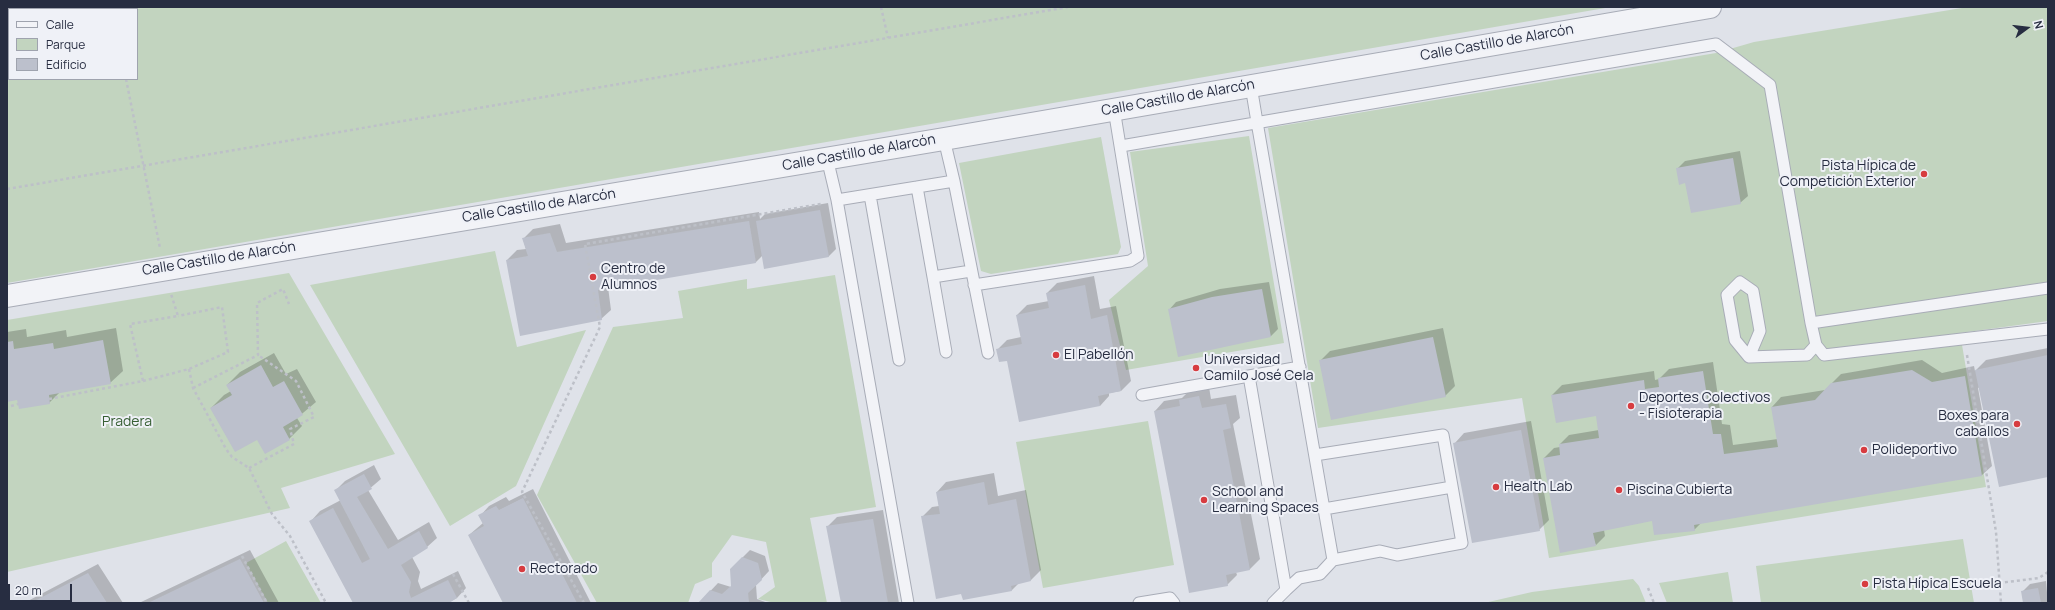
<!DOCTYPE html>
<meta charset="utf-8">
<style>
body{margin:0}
#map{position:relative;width:2055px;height:610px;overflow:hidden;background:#dfe2e9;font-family:Manrope,sans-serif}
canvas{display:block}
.frame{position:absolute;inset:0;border:8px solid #272d41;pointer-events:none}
.legend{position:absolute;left:8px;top:8px;width:130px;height:72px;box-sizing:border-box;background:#eff1f7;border:1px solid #9fa3ae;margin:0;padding:5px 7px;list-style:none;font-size:12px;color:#272d41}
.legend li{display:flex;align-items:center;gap:8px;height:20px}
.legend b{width:20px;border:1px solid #9fa3ae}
.north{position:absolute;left:2007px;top:8px;width:40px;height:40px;-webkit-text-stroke:3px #eff1f7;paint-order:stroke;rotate:75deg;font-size:11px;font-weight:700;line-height:16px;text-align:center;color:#272d41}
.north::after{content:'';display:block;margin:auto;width:14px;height:18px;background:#272d41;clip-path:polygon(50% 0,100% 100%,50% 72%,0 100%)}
.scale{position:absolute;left:8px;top:584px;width:64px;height:18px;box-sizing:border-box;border:2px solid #272d41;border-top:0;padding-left:5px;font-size:12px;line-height:14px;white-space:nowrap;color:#272d41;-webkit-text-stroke:3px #eff1f7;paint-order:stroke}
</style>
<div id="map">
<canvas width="2055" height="610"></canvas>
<div class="frame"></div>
<ul class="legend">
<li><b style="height:5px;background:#f2f3f7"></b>Calle</li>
<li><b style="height:11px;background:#c2d4bf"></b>Parque</li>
<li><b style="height:11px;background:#bcc0cc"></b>Edificio</li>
</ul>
<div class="north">N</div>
<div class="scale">20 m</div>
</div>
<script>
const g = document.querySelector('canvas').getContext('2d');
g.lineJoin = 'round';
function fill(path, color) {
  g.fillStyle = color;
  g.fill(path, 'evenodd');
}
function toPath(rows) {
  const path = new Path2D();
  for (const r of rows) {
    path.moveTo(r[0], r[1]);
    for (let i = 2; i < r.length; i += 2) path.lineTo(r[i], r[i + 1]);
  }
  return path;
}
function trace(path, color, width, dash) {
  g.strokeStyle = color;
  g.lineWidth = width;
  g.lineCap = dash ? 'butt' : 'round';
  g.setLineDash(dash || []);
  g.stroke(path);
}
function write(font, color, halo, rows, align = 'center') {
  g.font = font + ' Manrope,sans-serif';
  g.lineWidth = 4;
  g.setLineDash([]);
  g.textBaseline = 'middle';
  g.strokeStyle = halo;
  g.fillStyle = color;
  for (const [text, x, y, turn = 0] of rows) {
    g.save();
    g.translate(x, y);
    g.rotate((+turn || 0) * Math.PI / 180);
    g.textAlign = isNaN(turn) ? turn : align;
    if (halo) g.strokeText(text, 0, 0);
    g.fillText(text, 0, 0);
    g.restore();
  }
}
fill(toPath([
 [88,7,1611,7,7,283,7,21,9,21,9,79,137,79,137,9,76,9],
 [1968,7,2048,7,2048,321,1960,333,1986,487,1549,558,1522,398,1318,428,1268,128,1716,53,1754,42],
 [1249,136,1284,343,1126,370,1109,300,1148,266,1130,152],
 [1101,137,1121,247,1118,254,991,274,981,271,959,163],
 [495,251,517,347,586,330,516,486,450,526,310,285],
 [289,273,395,454,281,488,290,508,7,572,7,320],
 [835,275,876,507,810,518,827,603,775,603,758,599,775,587,766,542,732,535,712,563,712,577,695,584,688,603,597,603,537,495,613,327,683,318,678,291,747,279,747,289],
 [1148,421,1174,565,1043,588,1016,442],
 [1963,539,1974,603,1761,603,1756,566],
 [286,541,321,603,268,603,246,563],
 [1728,572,1733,603,1667,603,1659,583],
 [1633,579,1639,586,1646,603,1484,603,1532,592]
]), '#c2d4bf');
fill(toPath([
 [1740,151,1748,196,1740,203,1677,169,1685,161],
 [828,203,836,249,829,256,763,255,756,262,608,287,611,310,601,319,507,260,517,250,526,249,523,239,533,229,560,224,566,243,759,212,760,219,765,214],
 [1094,276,1100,309,1116,306,1131,381,1121,391,1109,393,1109,396,1100,406,1008,359,997,350,1007,340,1021,337,1017,315,1027,305,1049,301,1047,293,1057,283],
 [1269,282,1278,329,1271,336,1179,356,1169,310,1176,302,1220,289],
 [116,328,123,371,110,383,60,392,49,403,18,399,7,401,7,332,26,329,27,337,66,330,67,337],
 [1443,328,1455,386,1445,396,1320,361,1330,351],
 [2048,348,2048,476,1980,387,1978,388,1992,466,1982,475,1701,523,1694,530,1653,520,1604,530,1605,536,1596,545,1544,458,1554,448,1560,447,1560,444,1569,435,1599,430,1597,415,1552,395,1562,385,1654,371,1655,380,1659,379,1669,369,1713,362,1722,424,1730,425,1733,445,1778,439,1772,407,1781,397,1825,390,1841,374,1922,360,1942,373,1974,366,1975,371,1986,360],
 [274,353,286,374,297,369,316,402,297,418,302,426,289,439,258,439,211,408,224,395,231,391,227,385,240,372],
 [1209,387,1211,399,1236,395,1240,418,1233,424,1260,559,1250,569,1236,572,1237,575,1227,585,1155,411,1164,401,1182,398,1190,390],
 [1531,421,1549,520,1539,530,1455,443,1464,433],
 [374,465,381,479,368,490,398,540,429,522,437,538,427,547,412,557,420,572,418,581,421,589,458,571,466,588,457,598,447,603,354,603,311,521,320,511,341,500,336,490,345,481],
 [994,473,998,496,1026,490,1041,570,1031,580,1019,583,1012,590,962,593,922,517,932,507,939,506,937,492,946,482],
 [533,489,591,603,504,603,469,535,483,523,480,516,489,506,506,497,509,501],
 [883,510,899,603,842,603,827,527,837,517],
 [250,550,279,603,139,603],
 [750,550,765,556,769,571,756,585,757,599,768,603,699,603,718,583,731,587,732,586,731,569],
 [98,564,123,603,24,603],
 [2046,581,2048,603,2024,603,2022,592,2030,584]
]), '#0003');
fill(toPath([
 [1733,158,1741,204,1691,213,1685,183,1679,185,1676,168],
 [820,210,829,257,764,269,756,221],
 [749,221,756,263,598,290,602,320,520,336,506,260,528,256,522,238,550,233,557,252],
 [1085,285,1091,319,1107,315,1121,391,1098,396,1100,406,1019,422,1007,361,999,362,996,349,1022,344,1016,315,1049,308,1046,293],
 [1262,289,1271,337,1178,357,1168,309,1212,297],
 [1433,337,1446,397,1331,420,1319,360],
 [103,340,111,384,49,395,50,404,19,409,17,400,7,402,7,342,13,341,14,349,53,343,54,349],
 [2048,355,2048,477,1999,487,1975,370],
 [261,365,273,387,284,381,303,415,283,427,290,440,265,454,257,440,235,452,210,408,232,395,226,385],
 [1912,370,1932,382,1965,376,1982,476,1694,525,1695,531,1654,535,1652,521,1593,533,1596,546,1560,553,1543,458,1560,455,1559,444,1599,438,1596,416,1556,423,1551,395,1644,380,1645,389,1659,387,1658,378,1703,371,1713,434,1721,434,1724,454,1778,447,1771,407,1815,400,1831,383],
 [1199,396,1202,408,1226,404,1231,428,1223,430,1250,570,1226,575,1228,586,1189,593,1154,411,1180,406,1179,400],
 [1521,430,1540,531,1472,543,1453,443],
 [364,474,372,489,357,497,388,549,419,531,428,548,401,565,411,582,409,592,411,598,448,580,457,598,449,603,353,603,309,521,333,508,362,563,370,559,334,490],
 [984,482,988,505,1016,499,1031,581,1011,586,1012,591,963,600,961,594,936,599,921,516,940,514,936,492],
 [523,498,577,603,503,603,468,535,484,526,478,515,496,506,499,510],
 [873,519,888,603,841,603,826,526],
 [742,557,758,563,762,580,748,593,749,603,698,603,710,590,722,594,731,586,730,569],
 [240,559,264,603,148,603],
 [88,573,107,603,31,603],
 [2038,588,2041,603,2023,603,2021,591]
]), '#bcc0cc');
const service = toPath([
 [1251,86,1257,122,1324,509,1333,560,1380,551,1397,555,1462,543,1443,435,1315,455],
 [944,139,954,181,988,353],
 [1121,146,1716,44,1770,85,1811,323,2048,288],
 [827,158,837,200,908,603],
 [917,187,933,277,971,271],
 [870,195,899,360],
 [837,200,954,181],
 [933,277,946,352],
 [974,285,1130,261,1138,256,1114,109],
 [1816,345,1824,355,2048,329],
 [1749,357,1735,340,1727,295,1740,282,1753,291,1760,331,1749,357,1807,355,1816,345,1811,323],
 [1249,376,1300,367],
 [1142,395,1249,376,1286,590,1273,603],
 [1324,509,1452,487],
 [1286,590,1299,578,1320,574,1333,560],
 [1139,603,1170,598,1174,603]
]);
const minor = toPath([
 [30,9,40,7],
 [7,13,9,13],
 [7,296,944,139,1710,7]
]);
trace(service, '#a8acb7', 13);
trace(minor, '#a8acb7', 24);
trace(toPath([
 [113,7,113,9],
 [881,7,888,38],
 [126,79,160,248],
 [7,189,1068,7],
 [1967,355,1996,532,2001,603],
 [189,369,193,388,226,449,232,457,249,468,272,514,290,536,326,603],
 [143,381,189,369,228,352,222,307,178,316],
 [193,388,258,355,257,303,283,289,289,304],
 [49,399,143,381,130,324,178,316,171,294],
 [11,406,18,404],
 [249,468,294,444,290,429,314,417,296,381,258,355],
 [242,556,267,603],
 [453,574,469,603],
 [1999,583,2039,578,2048,572],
 [1648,588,1654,603],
 [584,603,522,492,600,327,585,244,821,204]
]), '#bdc0c8', 2.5, [3, 3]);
trace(service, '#f2f3f7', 11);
trace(minor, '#f2f3f7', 22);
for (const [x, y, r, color] of [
 [1924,174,4,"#d73c40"],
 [593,277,4,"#d73c40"],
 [1056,355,4,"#d73c40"],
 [1196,368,4,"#d73c40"],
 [1631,406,4,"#d73c40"],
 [2017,424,4,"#d73c40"],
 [1864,450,4,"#d73c40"],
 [1496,487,4,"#d73c40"],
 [1619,490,4,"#d73c40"],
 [1204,500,4,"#d73c40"],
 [522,569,4,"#d73c40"],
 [1865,584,4,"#d73c40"]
]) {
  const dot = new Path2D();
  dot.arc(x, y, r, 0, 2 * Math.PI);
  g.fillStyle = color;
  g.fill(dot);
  trace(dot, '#eff1f7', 1.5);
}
write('14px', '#272d41', '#eff1f7', [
 ["Calle Castillo de Alarcón",1497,43,-10],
 ["Calle Castillo de Alarcón",1178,98,-10],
 ["Calle Castillo de Alarcón",859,153,-10],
 ["Calle Castillo de Alarcón",539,206,-9],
 ["Calle Castillo de Alarcón",219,259,-9]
]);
write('14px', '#272d41', '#eff1f7', [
 ["Pista Hípica de",1916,166,"right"],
 ["Competición Exterior",1916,182,"right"],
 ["Centro de",601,269],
 ["Alumnos",601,285],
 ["El Pabellón",1064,355],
 ["Universidad",1204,360],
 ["Camilo José Cela",1204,376],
 ["Deportes Colectivos",1639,398],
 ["- Fisioterapia",1639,414],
 ["Boxes para",2009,416,"right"],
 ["caballos",2009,432,"right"],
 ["Polideportivo",1872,450],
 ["Health Lab",1504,487],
 ["Piscina Cubierta",1627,490],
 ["School and",1212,492],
 ["Learning Spaces",1212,508],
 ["Rectorado",530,569],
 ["Pista Hípica Escuela",1873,584]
], 'left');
write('14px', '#365e33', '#eff1f7', [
 ["Pradera",127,422]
]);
</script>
